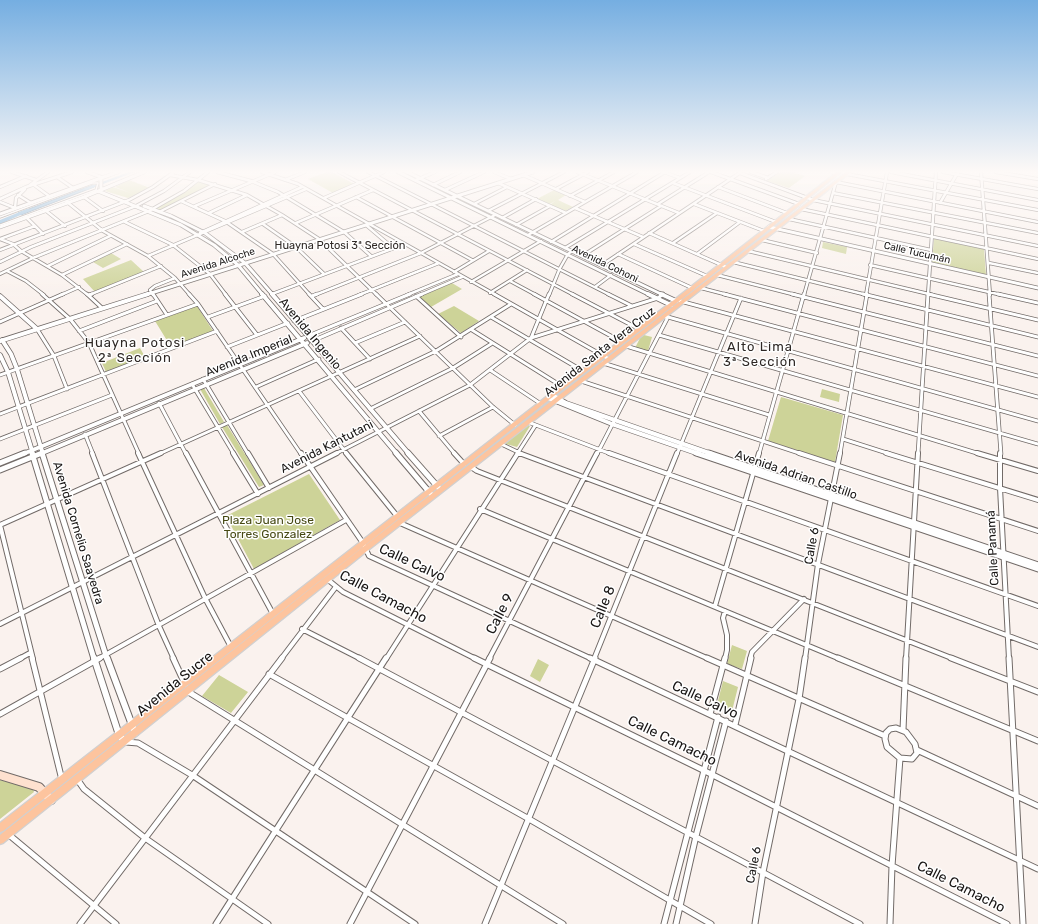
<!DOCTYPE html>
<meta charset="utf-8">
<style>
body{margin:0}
canvas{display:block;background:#faf2ee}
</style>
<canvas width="1038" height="924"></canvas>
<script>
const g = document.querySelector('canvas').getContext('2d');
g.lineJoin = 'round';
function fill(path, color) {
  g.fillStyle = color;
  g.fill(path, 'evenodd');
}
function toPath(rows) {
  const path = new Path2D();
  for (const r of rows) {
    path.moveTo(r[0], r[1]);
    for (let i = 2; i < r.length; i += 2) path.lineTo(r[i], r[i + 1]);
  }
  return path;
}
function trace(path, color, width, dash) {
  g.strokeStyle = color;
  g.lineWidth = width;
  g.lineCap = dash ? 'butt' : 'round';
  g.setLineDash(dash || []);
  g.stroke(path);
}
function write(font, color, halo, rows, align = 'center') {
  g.font = font + ' Rubik,sans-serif';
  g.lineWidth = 3;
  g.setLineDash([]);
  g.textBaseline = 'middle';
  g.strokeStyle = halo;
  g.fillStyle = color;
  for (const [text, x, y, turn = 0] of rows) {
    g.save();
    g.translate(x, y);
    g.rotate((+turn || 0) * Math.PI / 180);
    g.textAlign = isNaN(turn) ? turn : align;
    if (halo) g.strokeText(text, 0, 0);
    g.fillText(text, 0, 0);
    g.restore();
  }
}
fill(toPath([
 [327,172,332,172,354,184,333,193,308,179],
 [780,172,796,172,795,173,805,176,789,188,767,181],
 [129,180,150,188,128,198,105,191,113,187,131,193,115,187],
 [199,181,211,185,160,211,156,209],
 [554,190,566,195,558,200,573,207,565,211,550,205,555,201,550,204,537,199],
 [934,238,984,249,986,275,932,263],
 [823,242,847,247,846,254,822,248],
 [111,253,121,259,103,268,93,262],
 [131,260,144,272,95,292,83,279],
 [452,283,462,289,431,307,419,297],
 [197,306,213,331,171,347,155,321],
 [454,306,479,321,461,333,438,314],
 [644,335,652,337,648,351,635,348,641,336],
 [140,348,145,357,106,372,102,363],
 [204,388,224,422,220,424,200,389],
 [822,389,840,394,839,402,820,397],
 [781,397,843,415,835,462,768,441],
 [227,425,264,485,259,487,222,427],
 [528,425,530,426,517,447,506,444,505,443],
 [309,474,340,520,254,569,226,516],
 [732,645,747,651,742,669,727,664],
 [538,659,549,665,540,682,530,676],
 [219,675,248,692,231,713,202,696],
 [723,681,738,687,732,711,717,705],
 [0,780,33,789,34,792,0,819]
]), '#cdd398');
const water = toPath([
 [93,185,94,187,21,215,18,213,93,185]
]);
fill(water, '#68a6d6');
trace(water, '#507a9c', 1);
fill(toPath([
 [129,172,135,172,87,190,83,189,129,172],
 [27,209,32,210,0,224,0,220,27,209]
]), '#68a6d6');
const pedestrian = toPath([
 [0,217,92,183,98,183,96,190,0,225]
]);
const minorFar3 = toPath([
 [12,172,36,180],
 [87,172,101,177],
 [217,172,251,181,278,192,344,232,371,256],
 [262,172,298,184,496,295],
 [339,172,574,295],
 [368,172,610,295],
 [494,172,511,179],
 [577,172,679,213],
 [664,172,680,178],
 [711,172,799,204],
 [751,172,768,178],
 [891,172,1038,200],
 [943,172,1038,189],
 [981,172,990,295],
 [996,172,1038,179],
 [740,173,813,200,1038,246],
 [847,174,1038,210],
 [170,175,198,180,247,195,282,215,319,239,377,295],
 [523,175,585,202],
 [57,177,73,188],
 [766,179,777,172],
 [285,180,305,172],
 [416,180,435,172],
 [498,183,566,213],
 [673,183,776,222],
 [30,185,48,172],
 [34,185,49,196],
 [433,185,460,172],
 [0,187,26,176],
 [718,187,787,213],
 [556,189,588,172],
 [445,190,484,172],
 [833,193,1038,233],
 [18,195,31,203],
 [570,196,614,172],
 [84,197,103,211],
 [356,197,472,260],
 [324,198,384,172],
 [0,199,26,187,72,172],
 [181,201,225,221,273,254,310,295],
 [0,202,15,208,16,198,25,189],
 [67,202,103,231,148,256,175,278,190,295],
 [940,203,958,172],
 [474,204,507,187],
 [658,204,709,172],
 [694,204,764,231],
 [195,206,275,172],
 [575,208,643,237],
 [801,209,1038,259],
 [45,210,65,226],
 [488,211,564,172],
 [159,212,215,184],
 [209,213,247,195],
 [26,217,43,234],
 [502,218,536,199],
 [789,219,931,250],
 [125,222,173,245,210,274,226,295],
 [296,223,373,190],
 [263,224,296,247,324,274],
 [366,225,393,248],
 [516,225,550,206],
 [242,232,282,215],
 [200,233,302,187],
 [649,233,726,267],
 [528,235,637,172],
 [0,239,13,244,21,251,62,275,88,295],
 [0,239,35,226],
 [762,240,817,253],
 [551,242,665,172],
 [673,243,717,213],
 [634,244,707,276],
 [565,248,690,172],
 [0,250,129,200,153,187,174,172],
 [748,251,933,295],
 [618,254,692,288],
 [697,254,740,222],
 [148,256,306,189],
 [582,256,661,206],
 [0,262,31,247,136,206,164,191,190,172],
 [733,262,867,295],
 [989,263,1038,273],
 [602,265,741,172],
 [870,265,1002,295],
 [48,266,110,236],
 [7,271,26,281,44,295],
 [454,272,489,251],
 [0,274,33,258,149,211,184,191,208,172],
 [62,275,127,244],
 [717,275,796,295],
 [510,281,536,295],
 [471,282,541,241],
 [595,287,611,275],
 [701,288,728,295],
 [490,293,527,270],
 [272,294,405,244],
 [61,295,79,287],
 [89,295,161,266],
 [153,295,150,290,155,286,175,278],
 [315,295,421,253,495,215],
 [359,295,439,263],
 [407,295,458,274],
 [420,295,462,277],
 [549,295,560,268,568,254,572,251],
 [804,295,836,182,1038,222],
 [866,295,887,172],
 [928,295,936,172]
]);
const minorFar2 = toPath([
 [42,294,70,319,89,343,139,454],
 [87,294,102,308],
 [153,294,167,315],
 [189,294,198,304,301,454],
 [225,294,257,335],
 [309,294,323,309],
 [376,294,493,407,515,425],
 [494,294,609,359],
 [534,294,622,342],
 [572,294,639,329],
 [608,294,632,306],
 [724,294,1038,376],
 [792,294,1038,356],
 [863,294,1038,337],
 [928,294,1038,320],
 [989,294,1001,454],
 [998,294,1038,303],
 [89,295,92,294],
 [312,296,317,294],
 [416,296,461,337],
 [680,301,1038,397],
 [208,317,265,296],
 [491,317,583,371],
 [668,317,1038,421],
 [294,321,362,294],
 [0,322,63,294],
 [341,328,370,359],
 [37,329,54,356,67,389],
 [472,330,563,387],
 [79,331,157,301],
 [659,335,1038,444],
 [308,336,410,294],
 [531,338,549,294],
 [312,341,422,294],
 [355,343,405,322],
 [626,346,980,454],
 [227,347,288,323],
 [603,363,769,415],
 [490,370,541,404],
 [0,375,198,304],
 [203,379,248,454],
 [581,381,802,454],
 [192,384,234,454],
 [256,387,319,359],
 [354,390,436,351,511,304],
 [299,391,347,454],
 [159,403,186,454],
 [370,409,453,368,491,344],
 [419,411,455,454],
 [0,414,217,331],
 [528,422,611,454],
 [85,434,93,454],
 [439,436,493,407],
 [0,439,112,395],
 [843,439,890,454],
 [501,444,522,454],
 [159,454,420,336],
 [335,454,470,385,531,338,658,298,663,294],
 [517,454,535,426],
 [597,454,667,319,666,315],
 [677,454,741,298],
 [759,454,804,294],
 [840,454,867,294],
 [918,454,928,294]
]);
const minorFar1 = toPath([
 [92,453,159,626,174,659],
 [138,453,205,598,231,647],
 [186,453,273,614],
 [233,453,258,494],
 [248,453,269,488],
 [301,453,363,543,369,556,592,659],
 [346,453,397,516],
 [454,453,464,464],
 [519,453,1038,647],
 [609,453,1038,606],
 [799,453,1038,531],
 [886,453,1038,500],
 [977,453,1038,471],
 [1000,453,1000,488,1009,659],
 [471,467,477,471,954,659],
 [480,509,840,659],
 [400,523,709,659],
 [0,525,161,453],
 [0,525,33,659],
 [327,579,343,592,476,659],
 [715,606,759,453],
 [0,624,337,453],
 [302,629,361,659],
 [19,659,30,653],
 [98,659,346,520],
 [281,659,335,588],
 [386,659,518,453],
 [489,659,597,453],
 [594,659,677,453],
 [725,659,727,650,727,635,723,618,725,611],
 [750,659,752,652,804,599],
 [805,659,818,564,840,453],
 [906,659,918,453]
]);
const minor = toPath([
 [32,658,62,780],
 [173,658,185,684],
 [359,658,860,924],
 [474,658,703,770,1007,924],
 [590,658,1038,869],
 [707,658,885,736],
 [838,658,1038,741],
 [951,658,1038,692],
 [1009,658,1023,924],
 [0,669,21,658],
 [269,674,529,819,711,924],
 [187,691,563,924],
 [0,714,100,658],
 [710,714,725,658],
 [735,725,751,658],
 [896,728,906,732,915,744,917,753,912,759,900,758,887,747,885,739,886,733,890,729,896,728],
 [903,730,906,658],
 [126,742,138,743,192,775,415,924],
 [917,750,1038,806],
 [77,779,84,789,145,838,268,924],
 [8,834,116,924],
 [80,924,282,658],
 [216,924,386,658],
 [350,924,490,658],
 [485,924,595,658],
 [664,924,718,717],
 [676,924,696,836,726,721],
 [755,924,763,872,799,699,805,658],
 [890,924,892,866,900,758]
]);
const tertiaryFar3 = toPath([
 [398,172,650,295],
 [407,172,663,295],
 [101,178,101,190],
 [98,191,181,225,214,245,238,265,263,295],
 [144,206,171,216,205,233,245,263,273,295],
 [0,214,118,172],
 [0,227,84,197,144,172],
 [769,227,1038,288],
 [145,295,533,172]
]);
const tertiaryFar2 = toPath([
 [262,294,397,454],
 [272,294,409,454],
 [648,294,671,305],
 [661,294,676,301],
 [0,296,37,329],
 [2,340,11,354,17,369,43,454],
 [0,341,148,294],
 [0,355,8,372,33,454],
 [552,395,566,403,712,454],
 [548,398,612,424,699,454],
 [23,454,304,338],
 [40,454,307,343]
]);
const tertiaryFar1 = toPath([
 [32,453,94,659],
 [42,453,107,659],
 [396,453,430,493],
 [408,453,438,487],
 [696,453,1038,569],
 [709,453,1038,565],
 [0,463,25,453],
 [0,470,42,453]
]);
const tertiary = toPath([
 [94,658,119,735,124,741],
 [107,658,135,733]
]);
const secondary = toPath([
 [0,775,39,787,51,800]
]);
const primary = toPath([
 [837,172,841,172,678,302,550,399,3,831,0,832,0,823,546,397,674,300,837,172],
 [847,172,851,172,367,551,3,843,0,844,0,835,363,547,847,172]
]);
trace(pedestrian, '#726b68', 3);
trace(minorFar3, '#726b68', 4);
trace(minorFar2, '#726b68', 4.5);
trace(minorFar1, '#726b68', 6);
trace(minor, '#726b68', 7);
trace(tertiaryFar3, '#726b68', 4.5);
trace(tertiaryFar2, '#726b68', 5.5);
trace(tertiaryFar1, '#726b68', 7);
trace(tertiary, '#726b68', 8);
trace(secondary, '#726b68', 10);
trace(primary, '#d1d0d0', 2.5);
trace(pedestrian, '#fff', 1.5);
trace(minorFar3, '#fff', 2.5);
trace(minorFar2, '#fff', 3);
trace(minorFar1, '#fff', 4);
trace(minor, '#fff', 5);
trace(tertiaryFar3, '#fff', 3);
trace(tertiaryFar2, '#fff', 4);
trace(tertiaryFar1, '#fff', 5);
trace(tertiary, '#fff', 6);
trace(secondary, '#fee1cf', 8);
fill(primary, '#fdc49e');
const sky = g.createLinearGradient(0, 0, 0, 301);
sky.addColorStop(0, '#75aee1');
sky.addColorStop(0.57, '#fdf9f7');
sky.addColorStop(1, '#fdf9f700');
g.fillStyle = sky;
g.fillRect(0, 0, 1038, 301);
write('10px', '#181514', '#fff', [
 ["Calle Tucumán",917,253,13],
 ["Avenida Alcoche",218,263,-18],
 ["Avenida Cohoni",605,264,26]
]);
write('11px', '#2e2825', '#fff', [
 ["Huayna Potosi 3ª Sección",340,246]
]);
write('12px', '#181514', '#fff', [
 ["Avenida Ingenio",310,334,50],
 ["Avenida Santa Vera Cruz",600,352,-38],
 ["Avenida Imperial",249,356,-22],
 ["Avenida Kantutani",327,447,-27],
 ["Avenida Adrian Castillo",796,475,19],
 ["Avenida Cornelio Saavedra",78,533,73],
 ["Calle 6",812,546,-80],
 ["Calle Panamá",993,548,-93],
 ["Calle 6",754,865,-79]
]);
write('12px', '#464913', '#fff', [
 ["Plaza Juan Jose",268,521],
 ["Torres Gonzalez",268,535]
]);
g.letterSpacing = '1px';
write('13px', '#2e2825', '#fff', [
 ["Huayna Potosi",135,343],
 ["2ª Sección",135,358],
 ["Alto Lima",760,347],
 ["3ª Sección",760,362]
]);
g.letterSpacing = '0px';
write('14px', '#181514', '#fff', [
 ["Calle Calvo",412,563,25],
 ["Calle Camacho",383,597,28],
 ["Calle 8",603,607,-68],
 ["Calle 9",500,614,-63],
 ["Avenida Sucre",175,684,-39],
 ["Calle Calvo",705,700,25],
 ["Calle Camacho",672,741,26],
 ["Calle Camacho",961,887,27]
]);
</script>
